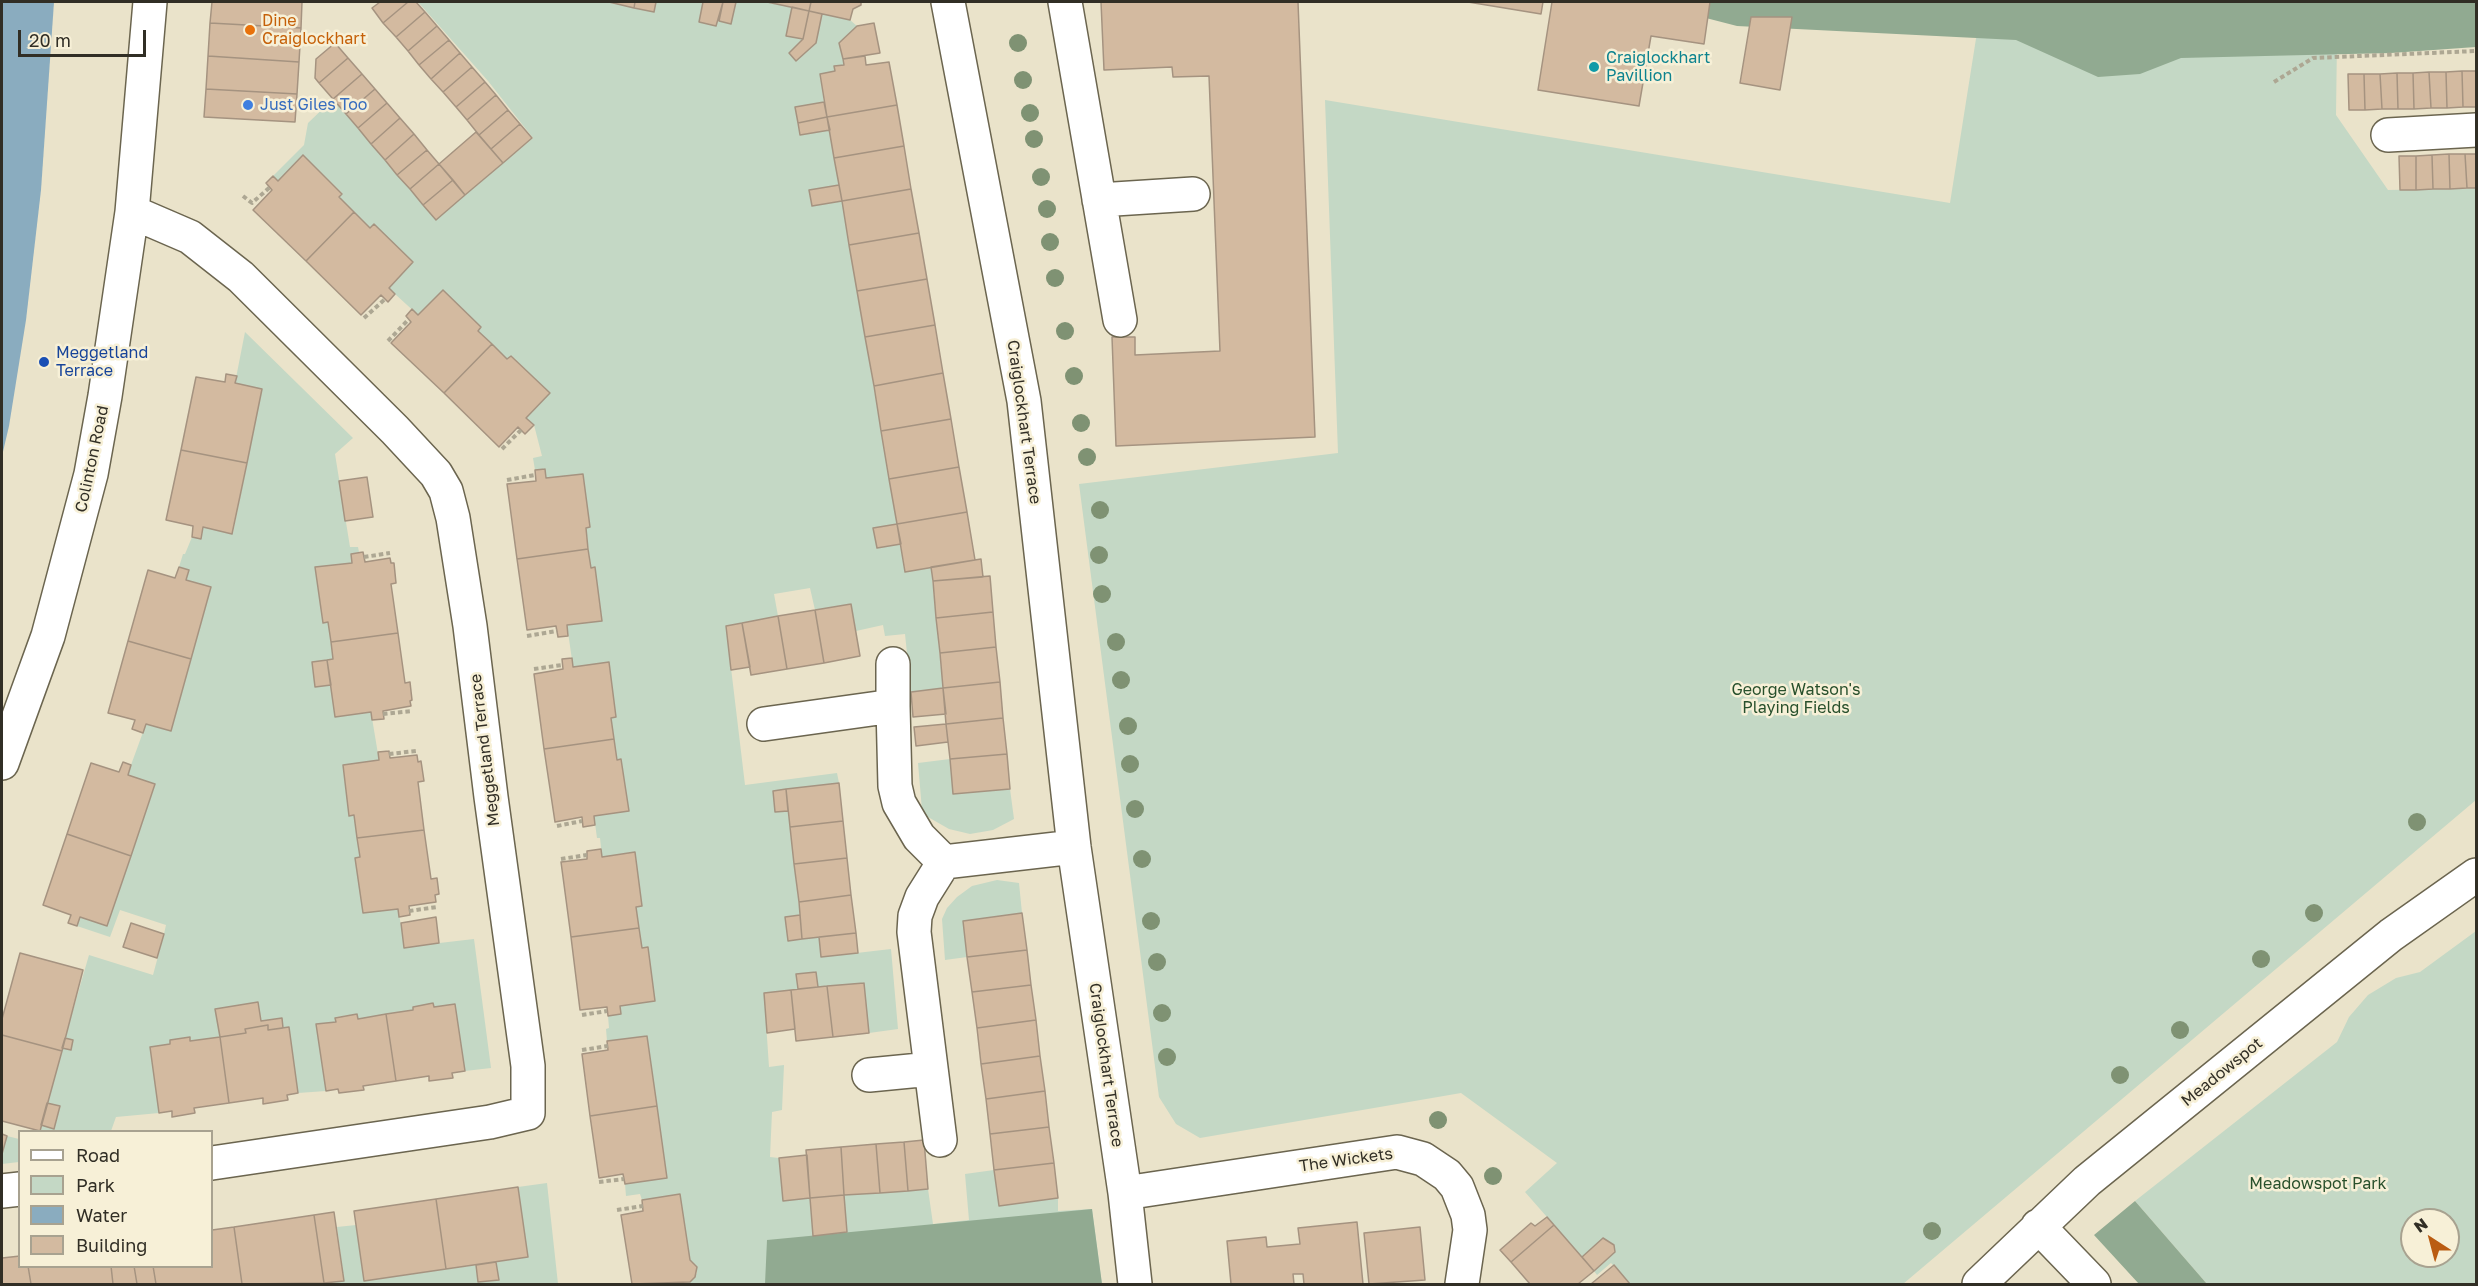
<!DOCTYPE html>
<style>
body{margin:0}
#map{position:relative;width:2478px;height:1286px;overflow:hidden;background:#eae3ca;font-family:"Golos Text",sans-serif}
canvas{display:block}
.frame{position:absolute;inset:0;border:3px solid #312e25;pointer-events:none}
.legend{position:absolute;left:18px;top:1130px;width:195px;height:138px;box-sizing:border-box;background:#f7f0d7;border:2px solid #a8a290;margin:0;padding:8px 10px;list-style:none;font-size:18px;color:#312e25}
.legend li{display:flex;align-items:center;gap:12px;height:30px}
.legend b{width:30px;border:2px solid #a8a290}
.north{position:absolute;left:2400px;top:1208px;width:60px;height:60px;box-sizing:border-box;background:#f7f0d7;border:2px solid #a8a290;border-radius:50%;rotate:324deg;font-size:16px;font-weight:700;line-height:24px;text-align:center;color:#312e25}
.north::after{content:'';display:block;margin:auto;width:21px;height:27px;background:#ba5c12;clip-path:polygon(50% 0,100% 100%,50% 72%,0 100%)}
.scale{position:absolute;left:18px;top:30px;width:128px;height:27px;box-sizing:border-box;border:3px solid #312e25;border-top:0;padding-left:8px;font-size:18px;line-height:21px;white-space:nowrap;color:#312e25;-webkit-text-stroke:4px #f7f0d7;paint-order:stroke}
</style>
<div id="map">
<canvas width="2478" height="1286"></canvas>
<div class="frame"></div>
<ul class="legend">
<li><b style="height:8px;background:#fff"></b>Road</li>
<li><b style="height:16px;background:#c4d8c5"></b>Park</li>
<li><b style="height:16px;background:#8aacbf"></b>Water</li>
<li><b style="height:16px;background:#d3baa0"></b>Building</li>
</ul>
<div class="north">N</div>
<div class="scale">20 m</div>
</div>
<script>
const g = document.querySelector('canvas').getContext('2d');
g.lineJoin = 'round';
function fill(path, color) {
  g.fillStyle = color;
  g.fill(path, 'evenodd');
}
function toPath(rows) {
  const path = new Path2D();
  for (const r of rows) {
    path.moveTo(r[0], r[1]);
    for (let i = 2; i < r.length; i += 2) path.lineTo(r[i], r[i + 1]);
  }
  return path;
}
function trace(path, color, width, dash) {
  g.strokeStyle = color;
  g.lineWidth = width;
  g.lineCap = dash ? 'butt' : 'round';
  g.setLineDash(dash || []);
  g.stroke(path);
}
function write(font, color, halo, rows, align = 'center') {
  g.font = font + ' "Golos Text",sans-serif';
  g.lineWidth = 5;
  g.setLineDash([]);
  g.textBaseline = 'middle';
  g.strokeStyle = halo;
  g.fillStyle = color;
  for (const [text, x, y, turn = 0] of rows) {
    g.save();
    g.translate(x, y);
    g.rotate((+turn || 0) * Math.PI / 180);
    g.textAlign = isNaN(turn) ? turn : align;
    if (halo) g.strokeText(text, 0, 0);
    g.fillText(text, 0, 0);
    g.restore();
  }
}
fill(toPath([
 [418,2,609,2,653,12,656,2,704,2,699,22,716,26,717,21,731,24,736,2,764,2,792,7,786,35,803,39,789,53,796,61,816,43,822,14,850,20,857,26,839,43,844,65,835,66,835,71,820,74,824,102,795,108,800,135,830,130,839,185,809,191,812,206,842,201,897,524,874,528,877,548,901,544,931,567,943,688,911,692,905,634,885,636,883,625,856,631,851,604,815,610,810,588,774,594,778,616,726,626,745,785,837,773,839,783,773,791,775,812,788,811,800,915,785,917,788,940,819,937,822,957,891,949,898,1029,869,1033,864,983,818,987,816,972,796,974,798,989,764,993,769,1067,784,1065,782,1110,772,1112,770,1157,779,1158,783,1201,810,1198,814,1236,847,1232,844,1195,928,1189,933,1224,969,1220,965,1174,994,1170,999,1206,1058,1198,1058,1211,1092,1209,1102,1284,668,1284,668,1283,690,1282,697,1273,696,1265,690,1260,680,1195,642,1200,640,1194,626,1196,625,1184,667,1178,647,1036,607,1041,606,1029,609,1028,608,1016,620,1006,655,1001,642,948,636,907,642,905,635,852,602,857,600,838,597,838,594,816,629,811,621,759,617,760,611,718,616,717,609,663,573,667,567,625,602,620,595,568,591,568,586,528,590,527,583,474,546,478,545,469,535,470,533,458,542,456,534,425,526,418,550,393,512,356,507,359,478,331,481,327,443,290,418,315,395,294,389,288,413,262,374,225,370,228,339,197,342,193,304,156,278,181,273,176,304,145,308,123,333,99,436,220,533,138,488,81],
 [1978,26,2337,40,2336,115,2388,190,2476,188,2476,800,1903,1284,1630,1284,1611,1263,1597,1275,1594,1271,1615,1252,1614,1245,1603,1238,1582,1257,1525,1192,1557,1163,1461,1093,1200,1138,1176,1124,1159,1097,1079,484,1338,453,1325,100,1950,203],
 [245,332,353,438,335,454,350,547,358,547,359,552,351,554,352,563,315,568,323,622,328,622,333,659,312,663,315,687,331,685,335,717,371,712,379,760,343,766,349,815,354,815,360,857,355,858,363,913,398,909,405,947,474,939,491,1068,465,1071,433,1003,413,1007,413,1010,358,1019,357,1014,336,1017,336,1022,317,1024,326,1091,298,1093,289,1027,283,1028,281,1018,261,1021,258,1002,216,1009,220,1037,150,1047,159,1113,116,1117,111,1131,40,1132,41,1125,54,1129,60,1107,47,1103,62,1048,71,1049,73,1040,65,1038,89,955,153,975,164,934,166,925,120,910,110,937,77,926,80,917,107,925,155,785,128,775,131,765,146,724,171,730,211,588,186,580,189,570,179,567,183,554,185,554,192,537,201,539,203,527,233,533,262,389,235,383],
 [950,759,953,794,1010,789,1014,819,993,830,970,834,949,829,928,817,922,810,918,763],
 [997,880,1019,883,1022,913,963,921,967,957,945,960,942,919,947,908,957,897,972,886],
 [2476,931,2476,1284,2207,1284,2135,1201,2337,1042,2349,1017,2368,995,2396,978,2420,972],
 [2412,1220,2448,1220,2448,1256,2412,1256],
 [7,1136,19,1139,19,1162,2,1164,2,1154],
 [547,1183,558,1284,316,1284,344,1280,337,1227,356,1225,364,1281,476,1265,478,1282,499,1280,496,1262,528,1257,518,1187]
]), '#c4d8c5');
fill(toPath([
 [1644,2,2476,2,2476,47,2391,53,2181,58,2140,74,2098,77,2016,40,1737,26],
 [2135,1201,2207,1284,2139,1284,2094,1235],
 [1092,1209,1102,1284,765,1284,767,1240]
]), '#91aa91');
fill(toPath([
 [2,2,54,2,41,190,26,320,9,426,2,456]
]), '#8aacbf');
const building = toPath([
 [212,2,302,2,301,28,210,23,212,2],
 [380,2,408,2,383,23,372,8,380,2],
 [408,2,416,2,425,12,396,37,383,23,408,2],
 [609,2,635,2,634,8,609,2],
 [635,2,656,2,654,12,634,8,635,2],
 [703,2,723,2,716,26,699,22,703,2],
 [723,2,736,2,731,24,719,21,723,2],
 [767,2,811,2,809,11,767,2],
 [811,2,861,2,861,5,853,9,850,20,809,11,811,2],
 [1101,2,1298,2,1315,437,1116,446,1112,337,1135,337,1135,355,1220,351,1209,76,1173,77,1172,67,1104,70,1101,2],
 [1468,2,1543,2,1541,14,1468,2],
 [1552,2,1710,2,1704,44,1651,36,1639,106,1538,90,1552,2],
 [792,7,809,11,803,39,786,36,792,7],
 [809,11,822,14,816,43,796,61,789,53,803,39,809,11],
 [425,12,437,26,408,51,396,37,425,12],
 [1751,17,1792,17,1780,90,1740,83,1751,17],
 [210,23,301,28,299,62,208,56,210,23],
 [874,23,880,53,843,59,839,43,857,26,874,23],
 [437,26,449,40,419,65,408,51,437,26],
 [449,40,460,53,431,79,419,65,449,40],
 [335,43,348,58,319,83,315,78,316,59,335,43],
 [460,53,472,67,443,92,431,79,460,53],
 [208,56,299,62,297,94,206,89,208,56],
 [865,56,866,65,889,62,897,105,827,117,820,74,835,71,834,66,844,65,843,59,865,56],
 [348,58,362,74,333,99,319,83,348,58],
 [472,67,485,82,456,107,443,92,472,67],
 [2462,71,2463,107,2447,108,2446,72,2462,71],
 [2462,71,2476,71,2476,107,2463,107,2462,71],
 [2429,72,2431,108,2414,109,2413,73,2429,72],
 [2429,72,2446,72,2447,108,2431,108,2429,72],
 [2397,73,2413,73,2414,109,2398,109,2397,73],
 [2397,73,2398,109,2382,109,2380,74,2397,73],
 [362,74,375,89,346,114,333,99,362,74],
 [2348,74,2364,74,2365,110,2349,110,2348,74],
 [2364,74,2380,74,2382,109,2365,110,2364,74],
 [485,82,496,95,467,120,456,107,485,82],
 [206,89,297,94,295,122,204,117,206,89],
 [375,89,387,103,358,128,346,114,375,89],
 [496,95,508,110,479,135,467,120,496,95],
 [824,102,827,117,798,123,795,107,824,102],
 [387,103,400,118,371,144,358,128,387,103],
 [897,105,904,146,834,158,827,117,897,105],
 [508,110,520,124,491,149,479,135,508,110],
 [827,117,830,130,800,135,798,123,827,117],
 [400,118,414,134,385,160,371,144,400,118],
 [520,124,532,138,503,163,491,149,520,124],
 [476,132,503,163,465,195,439,164,476,132],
 [414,134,427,150,397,175,385,160,414,134],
 [904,146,911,189,842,201,834,158,904,146],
 [427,150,439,164,410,189,397,175,427,150],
 [2449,154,2450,189,2433,189,2432,155,2449,154],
 [2449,154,2465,154,2467,188,2450,189,2449,154],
 [2465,154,2476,154,2476,188,2467,188,2465,154],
 [303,155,342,194,339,197,354,212,306,261,253,210,272,190,266,183,273,176,278,181,303,155],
 [2432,155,2433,189,2416,190,2416,156,2432,155],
 [2399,156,2416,156,2416,190,2400,190,2399,156],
 [439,164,453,180,423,205,410,189,439,164],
 [453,180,465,195,436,220,423,205,453,180],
 [839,185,842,201,812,206,809,190,839,185],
 [911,189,919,233,849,245,842,201,911,189],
 [354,212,370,228,374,224,413,262,389,288,395,294,388,302,381,295,361,315,306,261,354,212],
 [919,233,927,279,857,291,849,245,919,233],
 [927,279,935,325,865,337,857,291,927,279],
 [443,290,481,327,478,331,492,344,444,393,391,343,411,322,406,316,412,309,418,315,443,290],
 [935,325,943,373,874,386,865,337,935,325],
 [492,344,507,359,511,356,550,393,526,418,534,425,525,434,518,427,499,447,444,393,492,344],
 [943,373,951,419,881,431,874,386,943,373],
 [226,374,237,376,235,383,262,389,247,463,181,450,196,377,225,382,226,374],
 [951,419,959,467,889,479,881,431,951,419],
 [181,450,247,463,232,534,203,527,201,539,192,537,193,526,166,520,181,450],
 [959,467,967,512,897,524,889,479,959,467],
 [545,469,546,478,583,474,590,527,586,528,588,549,517,559,507,484,536,481,535,470,545,469],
 [367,477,373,517,345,521,339,481,367,477],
 [967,512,975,560,905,572,897,524,967,512],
 [897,524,901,544,877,548,873,528,897,524],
 [588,549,591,568,595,567,602,621,567,625,568,636,558,637,556,626,527,630,517,559,588,549],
 [363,552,365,562,390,558,391,563,394,563,396,583,391,584,398,633,331,642,328,622,323,623,315,567,352,563,351,554,363,552],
 [981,559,983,577,933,581,931,567,981,559],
 [179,567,189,570,186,580,211,587,191,659,128,641,148,570,175,578,179,567],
 [990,576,993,612,936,618,933,581,990,576],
 [851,604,860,656,824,663,815,610,851,604],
 [815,610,824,663,787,669,778,616,815,610],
 [993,612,996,647,940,653,936,618,993,612],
 [778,616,787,669,751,675,742,623,778,616],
 [742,623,750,667,731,670,726,626,742,623],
 [398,633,405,683,410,682,412,700,410,701,411,706,383,711,384,719,372,720,371,712,335,717,327,660,333,659,331,642,398,633],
 [128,641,191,659,171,731,146,724,143,733,132,729,135,720,108,713,128,641],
 [996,647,1000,682,943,688,940,653,996,647],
 [572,658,573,667,609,662,616,717,611,718,614,739,544,749,534,674,563,669,562,659,572,658],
 [327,660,331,685,315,687,312,662,327,660],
 [1000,682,1003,718,946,724,943,688,1000,682],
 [943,688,946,714,913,717,911,692,943,688],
 [1003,718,1007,754,950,759,946,724,1003,718],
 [946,724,948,742,916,746,914,727,946,724],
 [614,739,617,760,621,759,629,811,594,816,595,825,583,827,582,817,555,822,544,749,614,739],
 [389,751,390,758,417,755,418,762,421,761,424,781,418,782,424,830,357,838,354,815,349,816,343,765,379,760,378,752,389,751],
 [1007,754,1010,789,953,794,950,759,1007,754],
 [123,762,131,765,128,775,155,784,131,856,67,834,91,763,119,772,123,762],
 [839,783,843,821,790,827,786,789,839,783],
 [786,789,788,811,775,812,773,791,786,789],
 [843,821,847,858,794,864,790,827,843,821],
 [424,830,431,879,437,878,439,894,435,895,436,902,409,906,410,915,399,917,398,909,363,913,355,858,360,857,357,838,424,830],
 [67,834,131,856,107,926,80,917,77,926,68,923,71,915,43,905,67,834],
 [601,849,602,857,635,852,642,906,636,907,639,928,571,937,561,862,587,859,587,851,601,849],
 [847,858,851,895,799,902,794,864,847,858],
 [851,895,856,933,802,939,799,902,851,895],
 [1022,913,1027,950,967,957,963,921,1022,913],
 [800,915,802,939,788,941,785,917,800,915],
 [436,917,439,943,404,948,401,923,436,917],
 [131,923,164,934,157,958,123,947,131,923],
 [639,928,642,948,648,947,655,1001,620,1006,621,1014,608,1016,607,1007,580,1010,571,937,639,928],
 [856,933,858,953,821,957,819,937,856,933],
 [1027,950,1031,985,972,992,967,957,1027,950],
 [20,953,83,970,62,1051,2,1035,2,1019,20,953],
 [816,972,818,987,798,989,796,974,816,972],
 [864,983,869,1033,833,1037,827,986,864,983],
 [1031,985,1036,1020,977,1028,972,992,1031,985],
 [827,986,833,1037,796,1041,791,990,827,986],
 [791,990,795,1029,767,1033,764,993,791,990],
 [258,1002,261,1021,282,1018,283,1028,268,1030,268,1025,245,1029,246,1033,220,1037,215,1009,258,1002],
 [433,1003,434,1007,455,1004,465,1071,452,1073,453,1078,429,1081,429,1076,396,1081,386,1014,413,1010,413,1007,433,1003],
 [357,1014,358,1019,386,1014,396,1081,363,1086,364,1090,339,1093,338,1089,326,1091,316,1024,336,1022,335,1018,357,1014],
 [1036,1020,1040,1056,981,1064,977,1028,1036,1020],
 [268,1025,268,1030,289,1027,298,1093,287,1095,288,1100,263,1104,263,1098,229,1103,220,1037,246,1033,245,1029,268,1025],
 [2,1035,62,1051,40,1131,2,1121,2,1035],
 [647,1036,657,1106,590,1116,582,1054,608,1050,607,1041,647,1036],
 [190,1037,190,1041,220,1037,229,1103,194,1108,195,1113,172,1117,172,1111,159,1113,150,1047,170,1044,170,1040,190,1037],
 [65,1038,73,1040,71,1050,62,1048,65,1038],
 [1040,1056,1045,1091,986,1099,981,1064,1040,1056],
 [1045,1091,1049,1127,990,1134,986,1099,1045,1091],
 [47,1103,60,1106,54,1129,41,1125,47,1103],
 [657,1106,667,1178,625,1184,623,1174,599,1178,590,1116,657,1106],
 [1049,1127,1054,1163,994,1170,990,1134,1049,1127],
 [2,1134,7,1136,2,1154,2,1134],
 [924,1140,928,1189,908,1191,904,1142,924,1140],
 [904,1142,908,1191,880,1193,876,1144,904,1142],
 [876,1144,880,1193,844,1195,841,1147,876,1144],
 [841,1147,844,1195,810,1198,806,1150,841,1147],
 [807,1155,810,1198,783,1201,779,1158,807,1155],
 [1054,1163,1058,1198,999,1206,994,1170,1054,1163],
 [518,1187,528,1257,446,1269,436,1199,518,1187],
 [680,1194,690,1260,697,1267,695,1277,690,1282,632,1284,621,1215,643,1211,642,1200,680,1194],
 [844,1195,847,1232,813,1236,810,1198,844,1195],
 [436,1199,446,1269,364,1281,354,1211,436,1199],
 [334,1212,344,1281,324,1283,314,1215,334,1212],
 [314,1215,324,1283,242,1284,234,1227,314,1215],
 [1547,1217,1554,1225,1511,1262,1500,1250,1531,1223,1535,1226,1547,1217],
 [1357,1222,1363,1284,1304,1284,1303,1274,1293,1274,1294,1284,1231,1284,1227,1241,1266,1237,1267,1247,1300,1244,1298,1228,1357,1222],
 [1554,1225,1594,1271,1578,1284,1530,1284,1511,1262,1554,1225],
 [234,1227,242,1284,156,1284,153,1266,212,1266,212,1230,234,1227],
 [1420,1227,1425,1280,1369,1284,1364,1233,1420,1227],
 [1603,1238,1614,1245,1615,1252,1594,1271,1582,1257,1603,1238],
 [20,1256,20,1266,28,1266,31,1284,2,1284,2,1258,20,1256],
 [496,1262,499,1280,478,1282,476,1265,496,1262],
 [1614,1265,1630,1284,1591,1284,1614,1265],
 [28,1266,111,1266,113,1284,31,1284,28,1266],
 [111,1266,134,1266,137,1284,113,1284,111,1266],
 [134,1266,153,1266,156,1284,137,1284,134,1266]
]);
fill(building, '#d3baa0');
trace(building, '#a59380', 1.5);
const minor = toPath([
 [948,2,1024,401,1074,847,1125,1193,1135,1284],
 [1065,2,1120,320],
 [2388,135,2476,130],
 [1099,200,1193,194],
 [132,212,190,237,241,277,395,430,436,474,446,491,453,518,470,626,491,797,528,1066,528,1113,490,1122,212,1163],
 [893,706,893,664],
 [764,724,893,706,895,786,899,803,919,837,944,862,922,897,915,916,914,932,940,1140],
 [2,763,48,636,91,474,105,396,132,212,150,2],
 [944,862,1074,847],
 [869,1075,931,1069],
 [2,1191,20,1189],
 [1125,1193,1397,1152,1423,1159,1447,1175,1457,1187,1468,1215,1470,1230,1462,1284],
 [2038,1226,2094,1284],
 [1979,1284,2087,1181,2391,935,2476,875]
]);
trace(minor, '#6b654f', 36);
trace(toPath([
 [2274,82,2313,58,2476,51],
 [243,196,252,203,270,187],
 [364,318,385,299],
 [388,341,409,319],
 [502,449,521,430],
 [507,480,535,475],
 [364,557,390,553],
 [527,636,557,631],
 [534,669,562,665],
 [383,714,412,711],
 [389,754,416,751],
 [557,826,582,821],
 [561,859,587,855],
 [409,911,437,907],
 [582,1015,607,1011],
 [582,1050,608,1046],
 [599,1182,624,1179],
 [617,1210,643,1206]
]), '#ada793', 4, [4.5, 3]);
trace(minor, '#fff', 33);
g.fillStyle = '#7f9273';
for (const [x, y] of [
 [1018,43],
 [1023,80],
 [1030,113],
 [1034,139],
 [1041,177],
 [1047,209],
 [1050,242],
 [1055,278],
 [1065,331],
 [1074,376],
 [1081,423],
 [1087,457],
 [1100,510],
 [1099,555],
 [1102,594],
 [1116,642],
 [1121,680],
 [1128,726],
 [1130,764],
 [1135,809],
 [2417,822],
 [1142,859],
 [2314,913],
 [1151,921],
 [2261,959],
 [1157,962],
 [1162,1013],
 [2180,1030],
 [1167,1057],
 [2120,1075],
 [1438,1120],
 [1493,1176],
 [1932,1231]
]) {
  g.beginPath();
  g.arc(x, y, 9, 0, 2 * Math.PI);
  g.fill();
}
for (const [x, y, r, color] of [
 [250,30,6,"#e8710a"],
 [1594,67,6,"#0f9aa8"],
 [248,105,6,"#3f7fe0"],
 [44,362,6,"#1a4fb4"]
]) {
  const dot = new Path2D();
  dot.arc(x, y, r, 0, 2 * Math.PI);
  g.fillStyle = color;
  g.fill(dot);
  trace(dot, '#f7f0d7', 2);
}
write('16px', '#c56008', '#f7f0d7', [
 ["Dine",262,21],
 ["Craiglockhart",262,39]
], 'left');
write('16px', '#0d838f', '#f7f0d7', [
 ["Craiglockhart",1606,58],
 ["Pavillion",1606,76]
], 'left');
write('16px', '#366cbe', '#f7f0d7', [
 ["Just Giles Too",260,105]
], 'left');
write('16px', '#164399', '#f7f0d7', [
 ["Meggetland",56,353],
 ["Terrace",56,371]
], 'left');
write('16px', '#312e25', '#f7f0d7', [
 ["Craiglockhart Terrace",1024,422,82],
 ["Colinton Road",92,459,-78],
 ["Meggetland Terrace",485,750,-97],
 ["Craiglockhart Terrace",1106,1065,82],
 ["Meadowspot",2222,1072,-39],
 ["The Wickets",1346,1160,-8]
]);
write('16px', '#28502c', '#f7f0d7', [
 ["George Watson's",1796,690],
 ["Playing Fields",1796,708],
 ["Meadowspot Park",2318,1184]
]);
</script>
